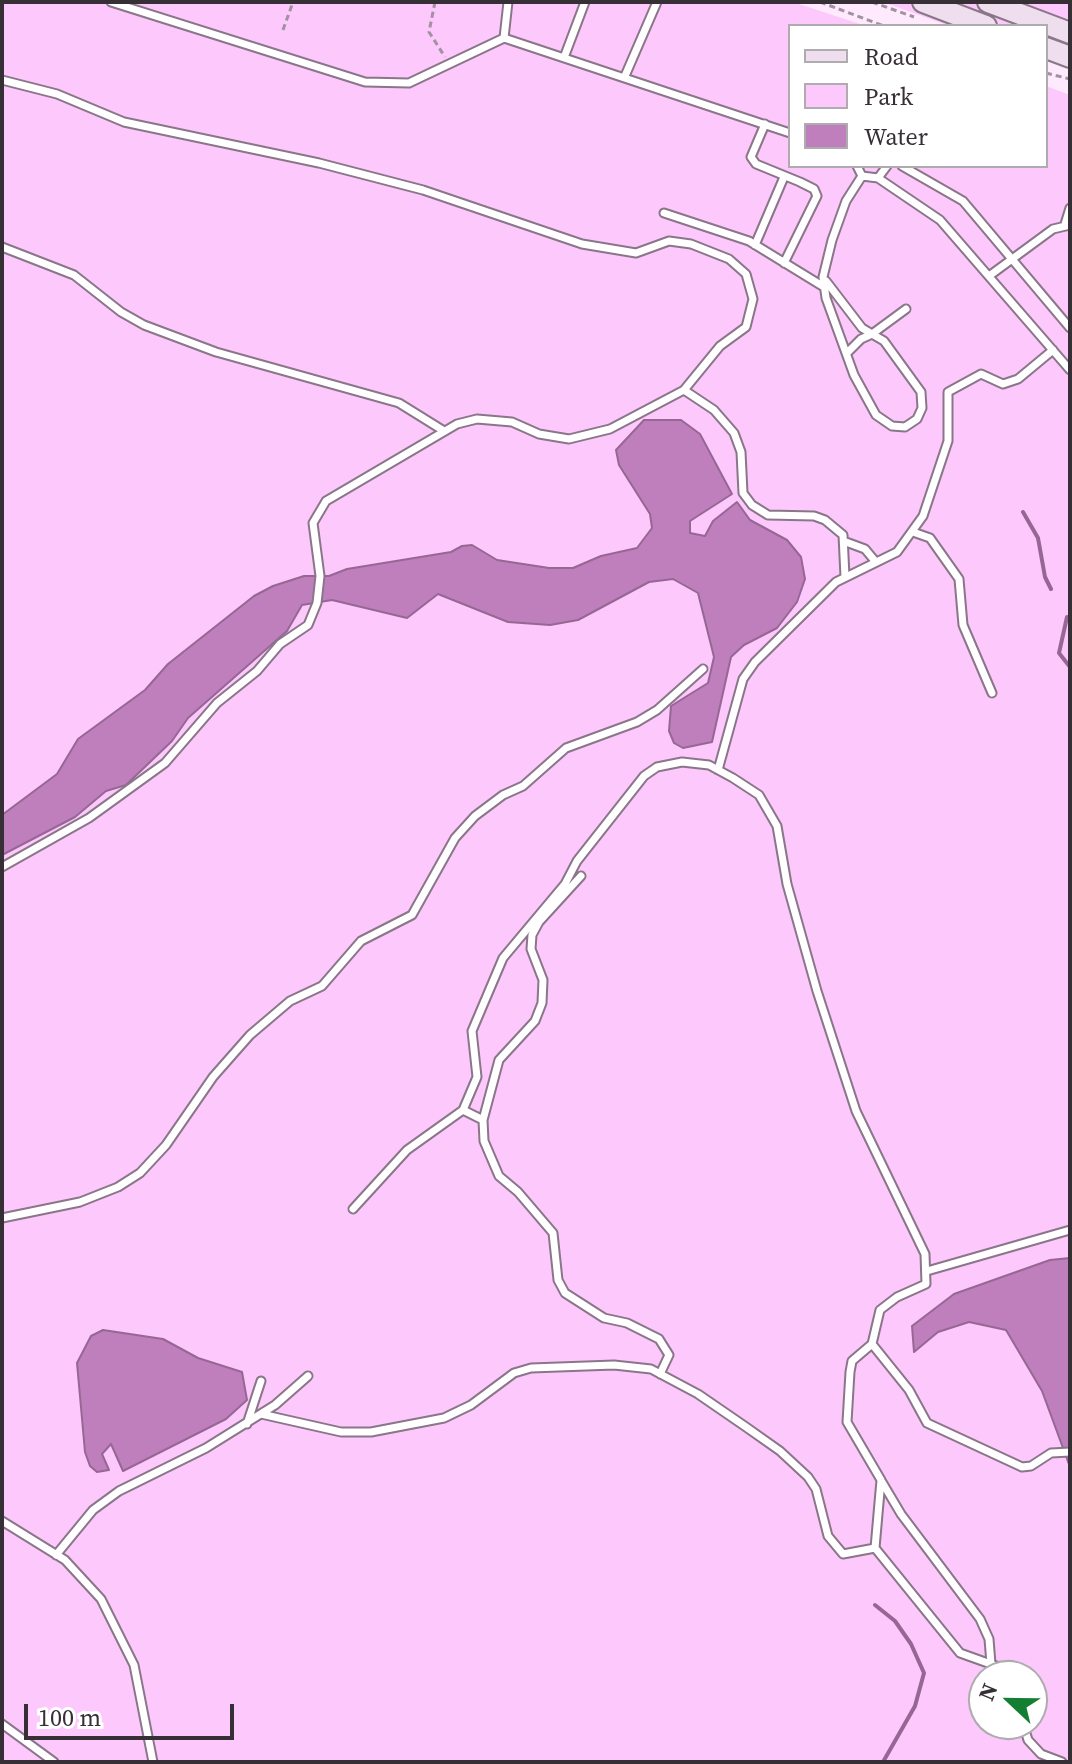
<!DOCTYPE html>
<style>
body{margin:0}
#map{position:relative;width:1072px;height:1764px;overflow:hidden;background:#fee9fd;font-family:"Source Serif 4",serif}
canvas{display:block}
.frame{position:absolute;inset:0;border:4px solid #372f36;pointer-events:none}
.legend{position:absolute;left:788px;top:24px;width:260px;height:144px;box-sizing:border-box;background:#fff;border:2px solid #afacaf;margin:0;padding:10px 14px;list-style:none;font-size:24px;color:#372f36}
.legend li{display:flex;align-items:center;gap:16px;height:40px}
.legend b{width:40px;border:2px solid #afacaf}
.north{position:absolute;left:968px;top:1660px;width:80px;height:80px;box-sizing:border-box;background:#fff;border:2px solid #afacaf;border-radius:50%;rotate:292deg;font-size:22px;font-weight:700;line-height:32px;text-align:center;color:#372f36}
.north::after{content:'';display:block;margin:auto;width:28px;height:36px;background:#147e33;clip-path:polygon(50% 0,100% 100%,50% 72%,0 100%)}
.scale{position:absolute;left:24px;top:1704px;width:210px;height:36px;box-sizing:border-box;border:4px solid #372f36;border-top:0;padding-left:10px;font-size:24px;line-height:28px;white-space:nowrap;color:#372f36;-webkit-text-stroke:6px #fff;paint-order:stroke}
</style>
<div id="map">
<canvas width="1072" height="1764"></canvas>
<div class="frame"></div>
<ul class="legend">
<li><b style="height:10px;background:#efdeee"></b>Road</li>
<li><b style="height:22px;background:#fdc8fb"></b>Park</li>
<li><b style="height:22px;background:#bf7fbd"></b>Water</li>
</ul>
<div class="north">N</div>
<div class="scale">100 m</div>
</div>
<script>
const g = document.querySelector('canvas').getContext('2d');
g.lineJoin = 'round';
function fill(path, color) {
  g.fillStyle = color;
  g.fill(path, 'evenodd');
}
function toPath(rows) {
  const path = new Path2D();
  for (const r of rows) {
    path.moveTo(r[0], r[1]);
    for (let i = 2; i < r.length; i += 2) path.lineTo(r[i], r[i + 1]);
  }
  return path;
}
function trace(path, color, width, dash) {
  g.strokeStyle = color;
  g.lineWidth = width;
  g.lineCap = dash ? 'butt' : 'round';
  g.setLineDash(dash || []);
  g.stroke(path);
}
fill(toPath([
 [2,2,793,2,866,26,790,26,790,166,1046,166,1046,86,1070,95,1070,1762,2,1762],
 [984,1676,1032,1676,1032,1724,984,1724],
 [883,2,1070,2,1070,69,1046,60,1046,26,950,26]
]), '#fdc8fb');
const water = toPath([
 [644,420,681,420,700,434,732,494,690,521,690,533,705,536,713,521,737,502,750,520,787,540,801,557,805,579,797,602,777,628,744,645,731,657,712,742,683,748,674,743,669,731,671,706,708,683,714,657,698,593,673,579,649,582,578,620,550,625,508,622,438,594,407,618,332,600,302,605,287,631,188,718,172,741,126,785,106,791,75,817,2,855,2,815,57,774,78,739,145,690,168,664,254,596,273,586,304,576,329,576,347,569,451,552,462,546,472,545,497,560,549,568,573,568,601,556,637,548,652,528,650,514,619,465,616,450,644,420],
 [1070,1258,1070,1467,1042,1391,1006,1330,969,1322,938,1332,914,1352,912,1326,954,1294,1050,1260,1070,1258],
 [103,1330,163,1339,198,1358,242,1372,247,1400,226,1419,123,1471,111,1444,102,1454,109,1470,97,1472,90,1466,85,1452,77,1363,91,1336,103,1330]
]);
fill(water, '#bf7fbd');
trace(water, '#966794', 2);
trace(toPath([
 [1023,512,1038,538,1045,577,1051,589],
 [1067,617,1059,653,1070,667],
 [875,1605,895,1621,911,1644,924,1673,915,1706,883,1762]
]), '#966794', 4);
const lane = toPath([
 [111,2,365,82,409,83,504,38,790,133],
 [504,38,508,2],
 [565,55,585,2],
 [625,76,657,2],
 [2,80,57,94,124,122,319,163,423,190,582,244,636,253,669,241,691,244,729,259,746,274,753,299,746,327,720,346,684,390,610,429,569,439,539,434,512,422,477,419,457,424,326,501,313,523,320,576,317,603,308,625,280,644,257,671,217,703,165,763,89,818,2,867],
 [765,124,751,157,756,164,800,182,814,189,817,196,784,263],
 [857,166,862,176,878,178,940,220,1070,370],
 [902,166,963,201,1070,328],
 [878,178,887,166],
 [664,213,749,241,824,287],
 [1065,224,1070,208],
 [755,245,784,177],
 [2,247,74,275,121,312,144,325,216,352,399,403,444,431],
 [989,276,1053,229,1070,225],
 [826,281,862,328,872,334,906,309],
 [848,352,861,339,872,334,884,341,921,392,922,408,917,419,905,427,892,426,876,415,854,375,826,298,823,277,832,240,846,201,862,176],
 [684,390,714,410,734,433,741,452,743,493,752,505,768,515,814,516,825,520,843,535,845,577],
 [913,532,930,538,959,579,963,625,992,693],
 [846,542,865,549,875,561],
 [718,770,743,679,755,662,836,582,897,552,923,516,948,441,948,392,981,374,1003,384,1018,379,1053,350],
 [581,876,539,922,532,935,531,949,543,980,542,1003,535,1021,499,1060,483,1120,484,1141,499,1176,518,1192,553,1233,558,1280,565,1293,604,1318,627,1323,659,1339,669,1355,660,1374],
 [463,1110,483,1120],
 [2,1218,80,1202,118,1187,140,1173,166,1145,213,1077,250,1035,290,1001,322,986,361,941,412,915,455,838,475,816,503,795,523,786,566,748,637,722,657,710,703,669],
 [927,1271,1070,1230],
 [872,1344,909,1390,927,1423,1022,1467,1031,1466,1051,1453,1070,1452],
 [261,1414,341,1432,371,1432,444,1418,471,1405,514,1373,531,1368,614,1365,651,1369,698,1394,746,1427,780,1451,808,1477,816,1489,828,1536,843,1554,875,1548,881,1480,847,1422,850,1372,852,1361,872,1344,880,1310,897,1297,926,1284,925,1254,856,1111,817,991,787,884,777,826,759,795,733,778,709,765,682,762,657,767,644,776,577,861,565,884,503,958,472,1031,477,1077,463,1110,407,1150,353,1209],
 [247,1424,261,1381],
 [882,1482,901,1514,980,1619,989,1639,991,1664],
 [2,1521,65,1560,101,1599,134,1665,153,1762],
 [875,1548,960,1653,999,1667,1006,1676],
 [56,1555,93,1510,119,1491,206,1448,275,1405,308,1376],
 [2,1724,54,1762],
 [1023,1724,1028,1740,1041,1754,1062,1762]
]);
const secondary = toPath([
 [923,2,986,26],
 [988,2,1070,33],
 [1046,48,1070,57]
]);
trace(lane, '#897688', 11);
trace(secondary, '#897688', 24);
trace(toPath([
 [435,2,429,32,445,57],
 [820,2,884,26],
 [872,2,914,17],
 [283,30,293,2],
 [1046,73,1070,79]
]), '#a192a0', 3, [6, 4]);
trace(lane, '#fff', 7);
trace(secondary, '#efdeee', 20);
</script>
